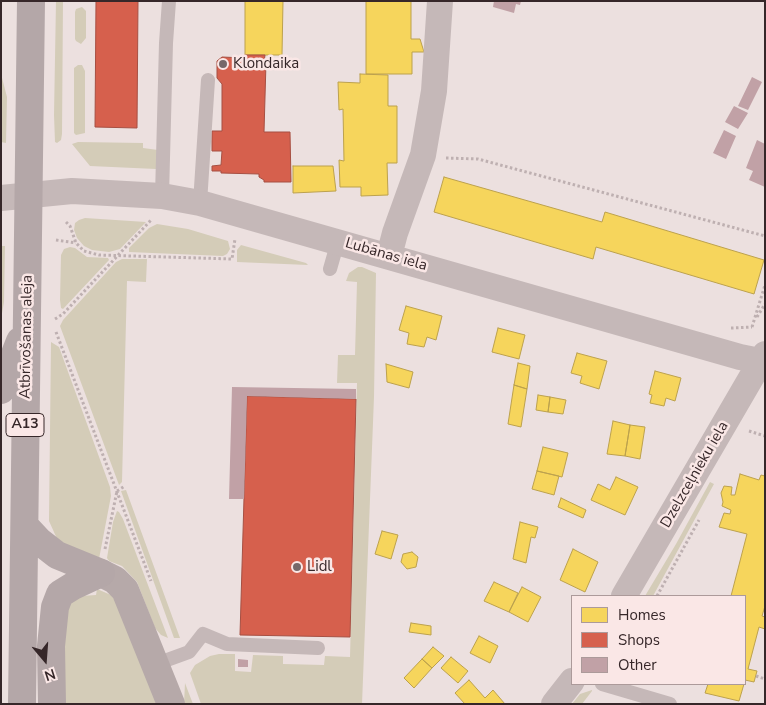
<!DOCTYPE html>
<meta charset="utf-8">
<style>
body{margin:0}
#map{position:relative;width:766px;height:705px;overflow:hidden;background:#ece0df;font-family:"Nunito Sans",sans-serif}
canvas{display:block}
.frame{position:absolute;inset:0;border:2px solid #362729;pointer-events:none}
.legend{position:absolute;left:571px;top:595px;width:175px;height:90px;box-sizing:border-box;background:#fae7e6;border:1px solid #ac9a9a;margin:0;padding:6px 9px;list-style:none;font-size:15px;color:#362729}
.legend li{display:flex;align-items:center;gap:10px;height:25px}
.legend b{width:25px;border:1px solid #ac9a9a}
.north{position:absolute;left:20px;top:635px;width:50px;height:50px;-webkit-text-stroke:4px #fae7e6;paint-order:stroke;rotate:162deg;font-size:14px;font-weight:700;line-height:20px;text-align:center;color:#362729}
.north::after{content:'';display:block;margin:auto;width:18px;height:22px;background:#362729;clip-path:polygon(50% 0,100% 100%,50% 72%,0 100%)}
</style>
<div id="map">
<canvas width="766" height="705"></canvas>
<div class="frame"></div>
<ul class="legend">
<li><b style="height:14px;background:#f6d55c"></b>Homes</li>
<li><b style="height:14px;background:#d6604d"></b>Shops</li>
<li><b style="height:14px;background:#c1a1a6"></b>Other</li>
</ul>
<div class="north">N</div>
</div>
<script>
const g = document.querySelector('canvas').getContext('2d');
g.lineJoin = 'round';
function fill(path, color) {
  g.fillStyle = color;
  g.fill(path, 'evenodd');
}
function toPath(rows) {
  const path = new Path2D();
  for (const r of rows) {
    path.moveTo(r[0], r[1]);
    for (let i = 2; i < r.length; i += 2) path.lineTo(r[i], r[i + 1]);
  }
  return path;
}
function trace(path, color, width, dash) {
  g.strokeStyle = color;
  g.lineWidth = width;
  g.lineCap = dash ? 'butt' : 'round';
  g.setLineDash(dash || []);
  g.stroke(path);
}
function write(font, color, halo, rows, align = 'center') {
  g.font = font + ' "Nunito Sans",sans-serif';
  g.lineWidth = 5;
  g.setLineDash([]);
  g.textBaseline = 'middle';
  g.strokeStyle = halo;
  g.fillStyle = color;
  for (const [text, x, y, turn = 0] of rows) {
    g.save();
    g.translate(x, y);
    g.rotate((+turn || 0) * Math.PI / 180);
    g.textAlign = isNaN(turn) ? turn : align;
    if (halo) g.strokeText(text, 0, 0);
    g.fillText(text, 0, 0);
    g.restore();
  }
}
fill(toPath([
 [56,1,63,1,62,134,61,140,57,143,55,142,54,115],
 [82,7,86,11,86,38,81,44,76,41,75,39,75,12,76,9],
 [78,65,82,65,85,71,85,133,76,135,74,133,74,68],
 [1,74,7,97,6,143,1,142],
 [78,142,143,143,143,148,158,150,156,169,90,166,72,144],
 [85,218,146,222,120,249,109,252,92,250,84,246,77,238,74,230,75,223,79,220],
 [157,224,188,229,228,241,230,249,227,254,223,256,129,252,129,248,149,228],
 [241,245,306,263,308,265,237,262,237,250],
 [1,246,5,246,4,302,1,319],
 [70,247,75,248,87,257,108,258,109,260,63,309,61,308,60,300,61,255,64,249],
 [122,259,147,259,146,282,127,281,122,482,119,485,60,326,63,320,116,262],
 [358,267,362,267,376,273,374,397,362,704,201,704,190,673,195,665,210,656,219,654,235,654,235,671,251,672,253,655,283,656,283,664,324,665,325,656,350,657,357,383,337,383,338,355,355,355,357,282,346,281,349,273],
 [51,342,59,347,110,487,111,496,99,559,58,541,49,521],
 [710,482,714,484,653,596,645,596,676,544],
 [126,490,180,638,174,638,121,491],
 [117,511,119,512,123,519,168,638,161,635,155,628,137,582,122,566,109,561,107,558,113,522],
 [97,589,111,595,119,604,157,704,64,704,60,644,68,604,81,596,96,595],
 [185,683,188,691,193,704,184,704],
 [592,690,592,691,582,704,572,704,580,694]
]), '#d4ccb8');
const homes = toPath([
 [245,1,283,1,282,55,245,55,245,1],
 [366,1,411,1,411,39,420,39,424,52,412,52,412,74,366,74,366,1],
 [360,74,388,75,388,106,397,106,397,163,387,163,388,195,361,196,361,187,340,187,339,160,344,161,343,109,339,110,338,82,360,83,360,74],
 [293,166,333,166,336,191,293,193,293,166],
 [444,177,602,222,605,212,764,260,754,294,596,247,593,259,434,212,444,177],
 [406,306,442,316,436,340,427,337,424,347,407,344,409,333,399,330,406,306],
 [498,328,525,335,519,359,492,352,498,328],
 [577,353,607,361,599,389,580,383,582,376,571,373,577,353],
 [518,363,530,366,527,389,514,385,518,363],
 [386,364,413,372,409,388,387,382,386,364],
 [655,371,681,378,675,401,666,398,664,406,650,403,652,395,649,394,655,371],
 [514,385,527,389,521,427,508,424,514,385],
 [538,395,550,397,548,412,536,410,538,395],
 [550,397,566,400,563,414,548,412,550,397],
 [613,421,630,425,625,456,607,454,613,421],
 [630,425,645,427,640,459,625,456,630,425],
 [543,447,568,453,562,477,537,471,543,447],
 [537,471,559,476,554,495,532,489,537,471],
 [740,474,759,480,761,475,765,476,765,606,762,616,765,617,765,629,759,627,748,669,757,671,754,682,745,680,745,596,731,596,747,534,719,527,724,513,730,514,731,510,722,506,723,502,721,493,724,486,732,487,731,495,735,495,740,474],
 [616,477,638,487,625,515,591,500,598,484,610,490,616,477],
 [561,498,586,510,583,518,558,507,561,498],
 [520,522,538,527,535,538,531,537,526,563,513,559,520,522],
 [382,531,398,535,391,559,375,554,382,531],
 [573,549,598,562,585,592,560,580,573,549],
 [412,552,418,557,416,567,407,569,401,562,403,554,412,552],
 [494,582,518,593,509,612,484,601,494,582],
 [522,587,541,597,528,622,509,612,522,587],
 [411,623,431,626,431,635,409,632,411,623],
 [479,636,498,646,490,663,470,653,479,636],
 [433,647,444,656,432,668,422,659,433,647],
 [451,657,468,671,458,683,441,668,451,657],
 [422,659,432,668,414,688,404,678,422,659],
 [469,680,485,698,493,690,505,704,465,704,455,693,469,680],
 [708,684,744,684,739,701,705,693,708,684]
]);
fill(homes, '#f6d55c');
trace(homes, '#bca14d', 1);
const shops = toPath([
 [96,1,138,1,137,128,95,127,96,1],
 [245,55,265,55,264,63,266,62,264,132,290,132,291,182,264,182,264,180,259,177,259,174,221,173,221,171,212,171,212,166,221,165,222,151,212,151,212,131,222,131,222,84,217,78,217,61,222,57,245,58,245,55],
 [247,396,356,399,350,637,240,635,247,396]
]);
fill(shops, '#d6604d');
trace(shops, '#a64f42', 1);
fill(toPath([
 [494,1,521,1,520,5,516,4,514,13,493,7],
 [752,77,762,82,748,110,738,106],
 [734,106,748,113,738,129,725,122],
 [724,130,736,136,726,159,713,153],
 [757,140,765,144,765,187,749,180,753,171,746,168],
 [232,387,356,389,356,399,247,396,244,499,229,499],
 [238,659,248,660,248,667,238,667]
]), '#c1a1a6');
trace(toPath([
 [446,158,478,159,765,236],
 [66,222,70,226,76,243,84,251,99,255,232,259,235,239],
 [56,240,76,243],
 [757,317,765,304],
 [55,319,63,314,152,219],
 [752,327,765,285],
 [731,328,752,327],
 [56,332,151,581],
 [749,431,765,436],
 [117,491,125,486],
 [105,549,117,491],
 [657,596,699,520],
 [756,676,765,679]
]), '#beb0b1', 3, [2.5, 2.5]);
trace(toPath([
 [162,196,166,43,169,1],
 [200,203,208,80],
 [330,269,338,241],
 [156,664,189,652,203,634,227,644,318,648],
 [602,684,670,704]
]), '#c5b8b8', 14);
trace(toPath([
 [1,198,72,191,162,196,200,203,740,357,765,362],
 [389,256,395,233,423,155,434,91,440,1],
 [624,596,765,354],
 [554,704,572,681]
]), '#c5b8b8', 26);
trace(toPath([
 [101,573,115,580,125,590,171,704]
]), '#b6a9a9', 28);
trace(toPath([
 [1,390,20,341],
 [25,526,39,541,57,555,101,573],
 [22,704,31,1],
 [52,704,51,646,55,607,60,594,73,586,101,573]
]), '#b4a7a8', 28);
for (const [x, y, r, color] of [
 [223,64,5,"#766869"],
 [297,567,5,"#766869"]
]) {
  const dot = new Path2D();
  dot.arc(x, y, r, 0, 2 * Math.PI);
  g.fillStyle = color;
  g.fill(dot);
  trace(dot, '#fae7e6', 2);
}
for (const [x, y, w] of [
 [25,425,38]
]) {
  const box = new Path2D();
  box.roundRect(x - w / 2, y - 11.5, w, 23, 4);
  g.fillStyle = '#fae7e6';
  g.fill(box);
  trace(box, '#362729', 1);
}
write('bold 14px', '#362729', null, [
 ["A13",25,425]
]);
write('15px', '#362729', '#fae7e6', [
 ["Klondaika",233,64],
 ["Lidl",307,567]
], 'left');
write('15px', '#362729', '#fae7e6', [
 ["Lubānas iela",386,255,16],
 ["Atbrīvošanas aleja",27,337,-89],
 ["Dzelzceļnieku iela",695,475,-60]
]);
</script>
